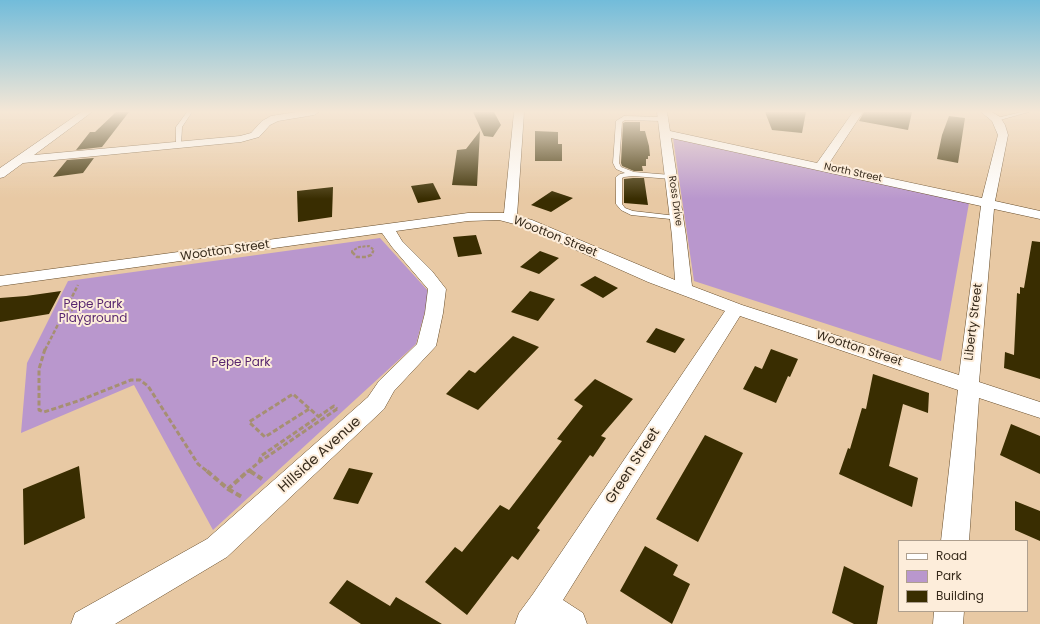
<!DOCTYPE html>
<style>
body{margin:0}
#map{position:relative;width:1040px;height:624px;overflow:hidden;background:#e8c9a4;font-family:Poppins,sans-serif}
canvas{display:block}
.legend{position:absolute;left:898px;top:540px;width:130px;height:72px;box-sizing:border-box;background:#fdedda;border:1px solid #ae9f8e;margin:0;padding:5px 7px;list-style:none;font-size:12px;color:#372b1c}
.legend li{display:flex;align-items:center;gap:8px;height:20px}
.legend b{width:20px;border:1px solid #ae9f8e}
</style>
<div id="map">
<canvas width="1040" height="624"></canvas>
<ul class="legend">
<li><b style="height:5px;background:#fff"></b>Road</li>
<li><b style="height:11px;background:#b997cd"></b>Park</li>
<li><b style="height:11px;background:#392d01"></b>Building</li>
</ul>
</div>
<script>
const g = document.querySelector('canvas').getContext('2d');
g.lineJoin = 'round';
function fill(path, color) {
  g.fillStyle = color;
  g.fill(path, 'evenodd');
}
function toPath(rows) {
  const path = new Path2D();
  for (const r of rows) {
    path.moveTo(r[0], r[1]);
    for (let i = 2; i < r.length; i += 2) path.lineTo(r[i], r[i + 1]);
  }
  return path;
}
function trace(path, color, width, dash) {
  g.strokeStyle = color;
  g.lineWidth = width;
  g.lineCap = dash ? 'butt' : 'round';
  g.setLineDash(dash || []);
  g.stroke(path);
}
function write(font, color, halo, rows, align = 'center') {
  g.font = font + ' Poppins,sans-serif';
  g.lineWidth = 4;
  g.setLineDash([]);
  g.textBaseline = 'middle';
  g.strokeStyle = halo;
  g.fillStyle = color;
  for (const [text, x, y, turn = 0] of rows) {
    g.save();
    g.translate(x, y);
    g.rotate((+turn || 0) * Math.PI / 180);
    g.textAlign = isNaN(turn) ? turn : align;
    if (halo) g.strokeText(text, 0, 0);
    g.fillText(text, 0, 0);
    g.restore();
  }
}
fill(toPath([
 [673,138,969,203,941,361,694,281],
 [380,238,430,293,416,344,213,530,134,385,21,433,27,363,68,281]
]), '#b997cd');
fill(toPath([
 [116,112,129,112,102,147,76,150,90,132,95,132],
 [473,112,494,112,501,125,493,137,484,136],
 [765,112,806,112,802,133,772,130],
 [864,112,912,112,908,130,859,121],
 [949,116,965,118,958,163,937,159,942,135],
 [625,122,640,122,640,131,645,131,649,146,650,156,648,156,648,159,646,159,646,166,642,166,643,171,634,171,622,166,621,163,623,123],
 [480,131,477,186,452,185,457,150,466,149],
 [535,131,558,132,558,144,562,144,562,161,535,161],
 [94,158,83,173,53,177,67,160],
 [633,178,644,178,648,205,624,203,624,179],
 [433,183,441,199,418,203,411,186],
 [333,187,332,217,298,222,297,191],
 [552,191,573,198,551,212,531,205],
 [476,235,482,254,458,257,453,237],
 [1032,241,1040,242,1040,379,1004,368,1005,352,1014,355,1017,293,1020,294,1020,287,1024,288],
 [540,251,559,258,539,274,520,267],
 [595,276,618,288,603,298,580,285],
 [61,291,49,314,0,322,0,298,26,296],
 [530,291,555,299,538,321,511,312],
 [656,328,685,339,675,353,646,342],
 [513,336,539,347,478,410,446,394,469,370,475,373],
 [771,349,798,359,790,377,788,376,776,403,743,389,755,366,762,369],
 [873,374,929,393,928,413,903,404,889,466,918,478,912,507,839,474,848,448,850,449,862,408,866,409],
 [595,379,633,399,601,436,606,438,593,457,590,455,537,528,540,530,518,560,512,556,467,615,425,582,455,547,462,552,500,505,509,510,562,441,557,439,583,406,574,400],
 [1011,424,1040,436,1040,474,1000,455],
 [705,435,743,453,698,542,656,519],
 [79,466,85,518,24,545,23,489],
 [349,468,373,473,358,504,333,499],
 [1015,501,1040,511,1040,541,1015,530],
 [645,546,678,565,673,575,690,584,672,624,620,591],
 [844,566,884,586,877,624,854,624,832,613],
 [347,580,390,606,396,597,442,624,361,624,329,603]
]), '#392d01');
const lane = toPath([
 [187,112,192,112,182,127,181,146,176,147,176,127,187,112],
 [1021,112,1029,112,996,121,993,119,1021,112],
 [624,116,663,117,666,119,663,121,625,120,622,122,619,163,621,167,634,172,671,175,674,177,671,179,633,176,624,177,622,178,622,204,625,208,633,211,677,216,681,218,680,220,631,215,621,210,616,204,616,177,620,174,625,173,616,169,613,163,616,121,624,116]
]);
const street = toPath([
 [81,112,92,112,34,155,240,136,251,133,262,121,271,116,296,112,319,112,314,115,278,121,270,125,259,137,241,142,23,163,4,177,0,178,0,168,81,112],
 [514,112,524,112,517,216,532,220,675,280,672,236,657,112,667,112,670,131,817,163,853,112,863,112,828,165,982,198,998,135,992,121,981,112,992,112,1000,117,1005,125,1008,135,995,201,1040,211,1040,219,994,209,979,382,1040,402,1040,418,979,398,969,541,941,541,958,390,740,316,563,600,583,613,587,624,515,624,519,613,533,594,725,311,648,282,522,226,499,220,468,221,396,231,402,241,432,271,446,289,443,313,436,346,394,391,384,409,227,557,115,624,71,624,75,613,207,539,368,397,379,381,417,344,425,313,428,289,392,247,382,233,0,286,0,276,468,213,504,213,514,112],
 [671,138,981,206,959,375,742,305,692,286,686,236,671,138],
 [934,611,964,611,963,624,933,624,934,611]
]);
trace(lane, '#674d2b', 1);
trace(street, '#674d2b', 1);
trace(toPath([
 [352,253,352,251,359,247,369,246,374,250,372,253]
]), '#a68f72', 2, [3, 1.5]);
trace(toPath([
 [352,252,357,257,366,257,371,255,373,252],
 [65,311,73,310],
 [45,350,78,285]
]), '#a68f72', 2.5, [4, 2]);
trace(toPath([
 [45,349,39,369,39,410,44,412,78,401,131,380,140,380,148,386,198,464,208,472],
 [309,409,265,437,249,422,293,394,319,417],
 [259,462,261,456,331,408,334,406,337,409],
 [249,471,251,472],
 [247,472,258,463,337,409]
]), '#a68f72', 3, [5, 2.5]);
trace(toPath([
 [207,471,228,489,248,471],
 [250,471,262,479],
 [228,489,242,497]
]), '#a68f72', 4, [6, 3]);
fill(lane, '#fff');
fill(street, '#fff');
const sky = g.createLinearGradient(0, 0, 0, 199);
sky.addColorStop(0, '#72bcda');
sky.addColorStop(0.56, '#f5e7d6');
sky.addColorStop(1, '#f5e7d600');
g.fillStyle = sky;
g.fillRect(0, 0, 1040, 199);
write('10px', '#372b1c', '#fdedda', [
 ["North Street",853,173,12],
 ["Ross Drive",675,201,82]
]);
write('12px', '#372b1c', '#fdedda', [
 ["Wootton Street",555,237,22],
 ["Wootton Street",225,251,-8],
 ["Liberty Street",974,322,-83],
 ["Wootton Street",859,349,18]
]);
write('12px', '#582770', '#fdedda', [
 ["Pepe Park",93,305],
 ["Playground",93,319],
 ["Pepe Park",241,363]
]);
write('14px', '#372b1c', '#fdedda', [
 ["Hillside Avenue",320,455,-42],
 ["Green Street",633,466,-57]
]);
</script>
